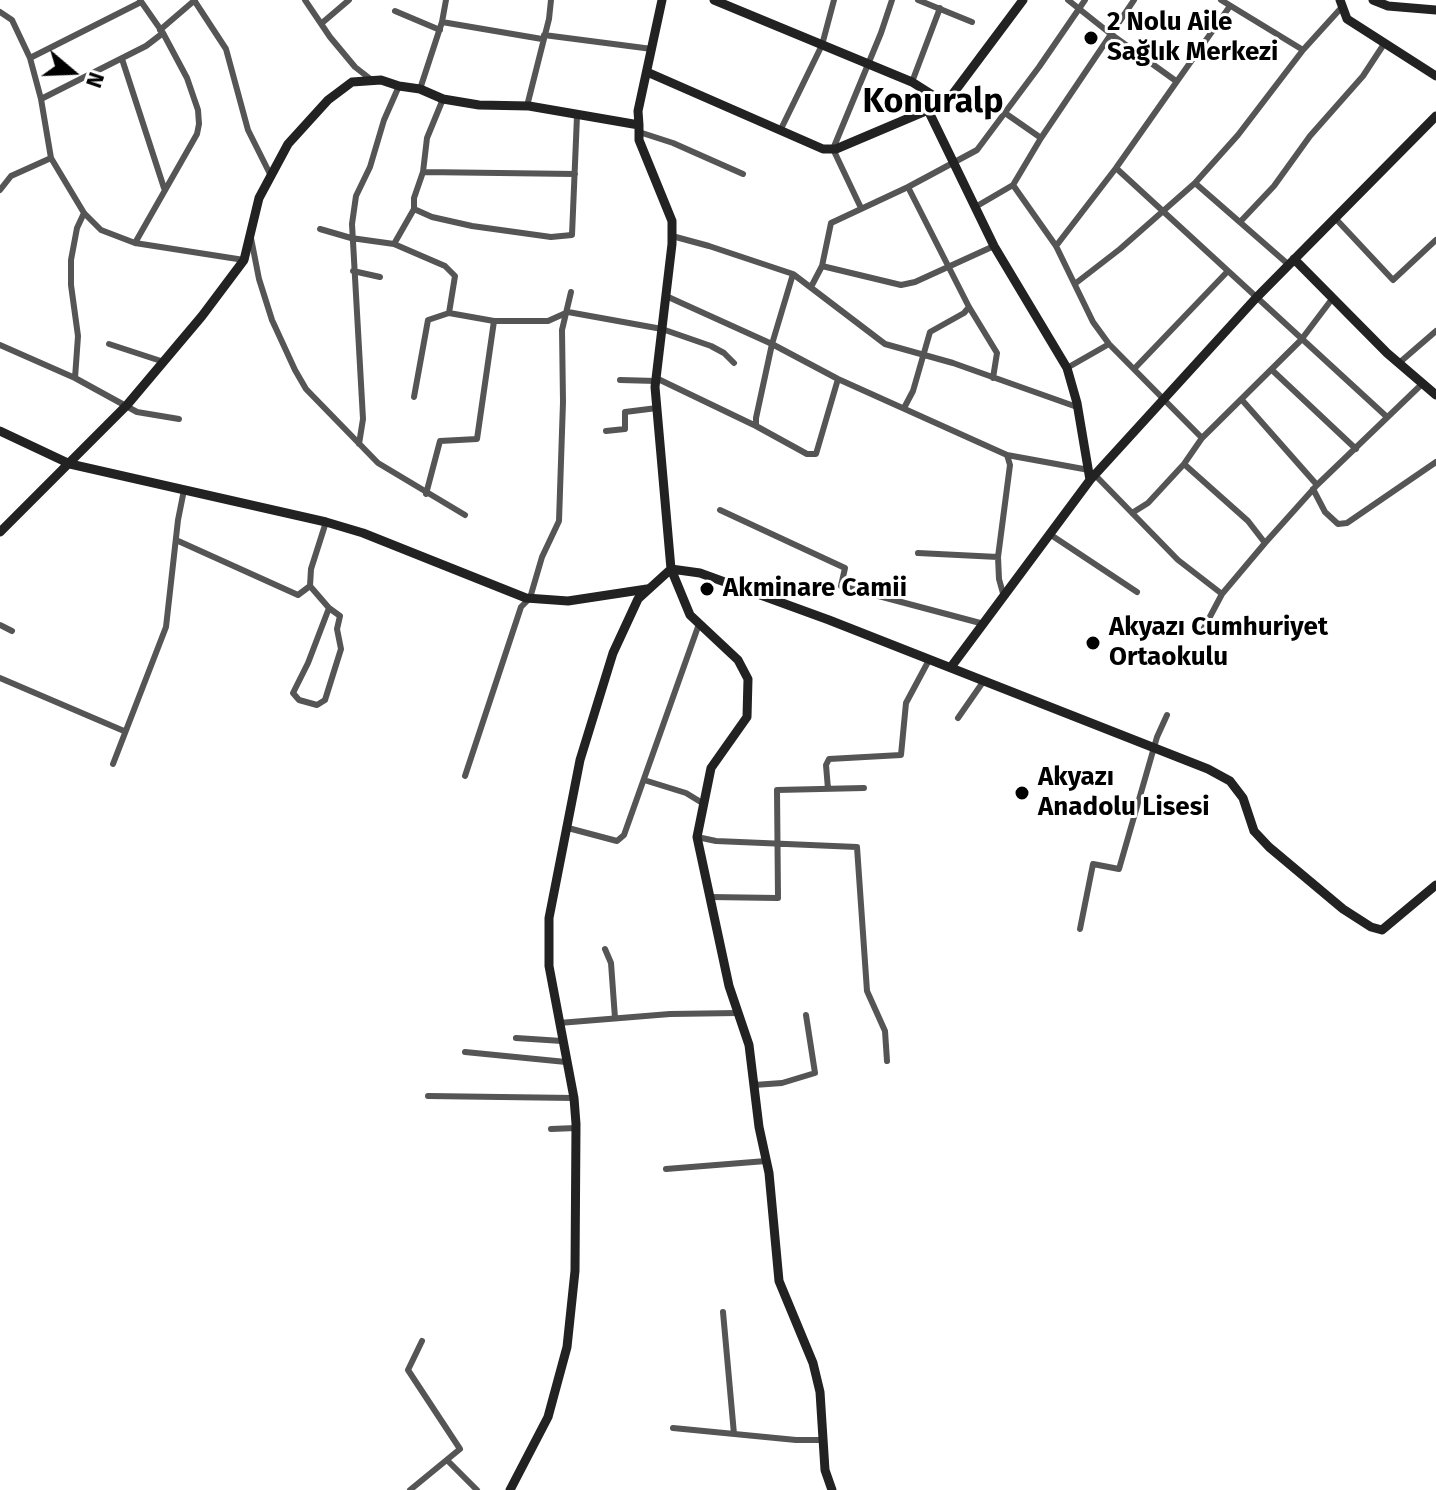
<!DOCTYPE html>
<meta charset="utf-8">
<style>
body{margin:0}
#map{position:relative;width:1436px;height:1490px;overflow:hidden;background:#fff;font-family:"Fira Sans",sans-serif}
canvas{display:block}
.north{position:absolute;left:32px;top:32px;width:80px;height:80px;-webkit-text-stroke:6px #fff;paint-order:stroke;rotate:109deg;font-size:22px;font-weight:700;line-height:32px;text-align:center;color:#000}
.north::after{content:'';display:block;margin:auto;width:28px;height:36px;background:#000;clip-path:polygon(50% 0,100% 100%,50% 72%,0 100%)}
</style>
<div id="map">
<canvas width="1436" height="1490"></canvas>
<div class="north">N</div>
</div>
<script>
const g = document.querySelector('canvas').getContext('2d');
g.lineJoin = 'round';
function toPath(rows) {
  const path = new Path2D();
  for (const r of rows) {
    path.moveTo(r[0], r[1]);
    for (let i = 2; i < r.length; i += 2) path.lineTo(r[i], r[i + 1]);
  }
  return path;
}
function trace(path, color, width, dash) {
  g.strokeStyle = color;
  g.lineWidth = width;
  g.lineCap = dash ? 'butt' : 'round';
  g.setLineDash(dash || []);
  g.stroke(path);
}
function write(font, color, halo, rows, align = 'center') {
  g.font = font + ' "Fira Sans",sans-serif';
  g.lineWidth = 6;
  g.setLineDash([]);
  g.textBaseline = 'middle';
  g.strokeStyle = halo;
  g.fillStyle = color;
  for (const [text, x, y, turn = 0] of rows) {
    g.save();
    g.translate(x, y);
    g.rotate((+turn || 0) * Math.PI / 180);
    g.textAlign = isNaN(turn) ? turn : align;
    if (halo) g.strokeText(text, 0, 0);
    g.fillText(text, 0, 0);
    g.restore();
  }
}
trace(toPath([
 [194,0,226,49,248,130,270,174],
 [305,0,330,37,355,67,373,81],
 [918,0,972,22],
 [1068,0,1112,35,1176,81],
 [1221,0,1303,50],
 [395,11,440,30],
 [0,12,12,20,30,58,41,99,51,158,84,213,101,230,135,243,244,260],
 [442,22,542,39],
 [322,23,349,0],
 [160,30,195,0],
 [544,35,652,49],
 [30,58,141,2],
 [122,59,164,188],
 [912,82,940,8],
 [420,89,442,22,446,0],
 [41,99,146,46,163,33],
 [527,106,549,19,551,0],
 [1005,113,1041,138],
 [780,131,822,45,834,0],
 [639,132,673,143,743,174],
 [1116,168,1387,417],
 [423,172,575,174],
 [1195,183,1289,265],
 [1013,185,1056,246,1093,322,1109,344,1202,438],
 [908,187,969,307,997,353,993,378],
 [0,190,11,176,51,158],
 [977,206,1013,185,1041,138,1134,0],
 [861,208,833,149,881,33,892,0],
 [414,209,432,217,472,226,551,237,572,235,577,116],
 [1335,218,1393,280,1436,240],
 [1240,222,1274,186,1310,136,1363,76,1384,44],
 [320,229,351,238,394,244,445,266,455,276,449,313],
 [672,236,709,246,793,274,885,344,953,363,1077,407],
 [251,238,259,279,272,320,295,370,306,389,378,463,465,515],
 [135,243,197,134,199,124,198,110,187,78,163,33,140,0],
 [394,244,414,209,414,198,423,172,427,138,443,99],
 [1056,246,1116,168,1230,6],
 [822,266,901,285,915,282,994,246],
 [353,271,380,277],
 [793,274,772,344,756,418,756,426,807,454,816,454,838,379],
 [1076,283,1120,249,1195,183,1238,135,1303,50,1342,7],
 [811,287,822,266,831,223,908,187,977,150,1039,67,1085,0],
 [666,296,772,344,838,379,1007,455,1089,470],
 [109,344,164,362],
 [0,345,75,378,78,336,71,285,71,260,77,228,84,213],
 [1399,363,1436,331],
 [1067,368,1109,344],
 [1135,368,1227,272],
 [1272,370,1356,449],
 [75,378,137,412,179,419],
 [656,378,756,426],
 [620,380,656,381],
 [414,397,428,320,449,313,494,321,548,321,568,312,662,329,711,346,724,353,734,363],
 [1242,400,1317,485],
 [904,408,913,391,930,332,964,313,969,307],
 [606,431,625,429,625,412,657,408],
 [359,444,363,419,352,224,356,196,370,167,384,120,399,86],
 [1184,464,1248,521,1265,543],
 [1095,475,1178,560,1222,594],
 [1313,489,1325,512,1338,524,1347,523,1436,462],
 [426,494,440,441,477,439,494,321],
 [720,510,845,568,841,586,984,624],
 [1132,513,1148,503,1184,464,1202,438,1301,340,1332,299],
 [326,522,311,569,310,586,329,608,340,616,337,629,341,649,325,700,317,705,299,700,293,693,308,663,329,608],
 [1051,535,1137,592],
 [176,540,298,595,310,586],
 [918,553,998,557],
 [1004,597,999,579,998,557,1010,465,1007,455],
 [0,625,12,631],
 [1204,628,1222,594,1265,543,1317,485,1422,384],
 [0,678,124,731],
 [958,718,983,682],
 [113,764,166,627,178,520,184,490],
 [465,776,521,607,530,598,542,557,559,521,563,402,562,330,571,292],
 [644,780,686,793,704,804],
 [828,789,826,765,829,759,901,755,906,703,929,660],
 [568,828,617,841,624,835,699,624],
 [697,837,716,841,857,847,867,991,885,1031,887,1061],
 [710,897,778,898,777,790,864,788],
 [1080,929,1093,864,1119,869,1157,737,1167,715],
 [605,949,611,963,615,1018],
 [559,1023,670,1014,738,1013],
 [516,1038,562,1041],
 [465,1052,566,1062],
 [754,1085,782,1083,815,1073,806,1015],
 [428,1096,574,1098],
 [551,1129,576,1128],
 [666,1169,766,1161],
 [723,1312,734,1434],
 [673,1428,796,1440,823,1440],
 [447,1460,477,1490],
 [410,1490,460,1449,408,1370,422,1341]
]), '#555', 6);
trace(toPath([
 [714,0,912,82,942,101],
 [1340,0,1347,19,1436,76],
 [1373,0,1388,6,1436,10],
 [647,72,823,149,836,149,928,110,952,95,1023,0],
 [928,110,994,246,1067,368,1077,403,1090,480],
 [1294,259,1387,353,1436,395],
 [0,431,70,464,326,522,363,533,526,598,568,601,647,589],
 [0,532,127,405,202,316,244,260,259,198,288,144,328,100,352,82,381,80,399,86,420,89,443,99,479,105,529,106,639,125],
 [951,667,1090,480,1256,298,1436,116],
 [510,1490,548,1417,567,1347,575,1271,576,1124,574,1098,549,966,549,918,580,760,613,653,638,599,671,569,655,387,672,244,672,221,639,140,639,125,638,111,662,0],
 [832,1490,825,1470,820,1392,813,1363,779,1281,769,1173,759,1127,749,1045,729,986,697,837,711,768,747,717,748,679,738,660,690,615,671,569,700,573,829,620,1208,769,1230,781,1243,798,1254,831,1269,847,1343,909,1371,927,1382,930,1436,885]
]), '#222', 9);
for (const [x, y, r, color] of [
 [1091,38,8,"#000"],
 [707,589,8,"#000"],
 [1093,643,8,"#000"],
 [1022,793,8,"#000"]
]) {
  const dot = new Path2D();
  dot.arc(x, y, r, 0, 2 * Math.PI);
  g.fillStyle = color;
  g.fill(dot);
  trace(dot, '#fff', 3);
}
write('bold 26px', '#000', '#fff', [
 ["2 Nolu Aile",1107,23],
 ["Sağlık Merkezi",1107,53],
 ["Akminare Camii",723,589],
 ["Akyazı Cumhuriyet",1109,628],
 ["Ortaokulu",1109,658],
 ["Akyazı",1038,778],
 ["Anadolu Lisesi",1038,808]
], 'left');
write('bold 34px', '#000', '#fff', [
 ["Konuralp",933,103]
]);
</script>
